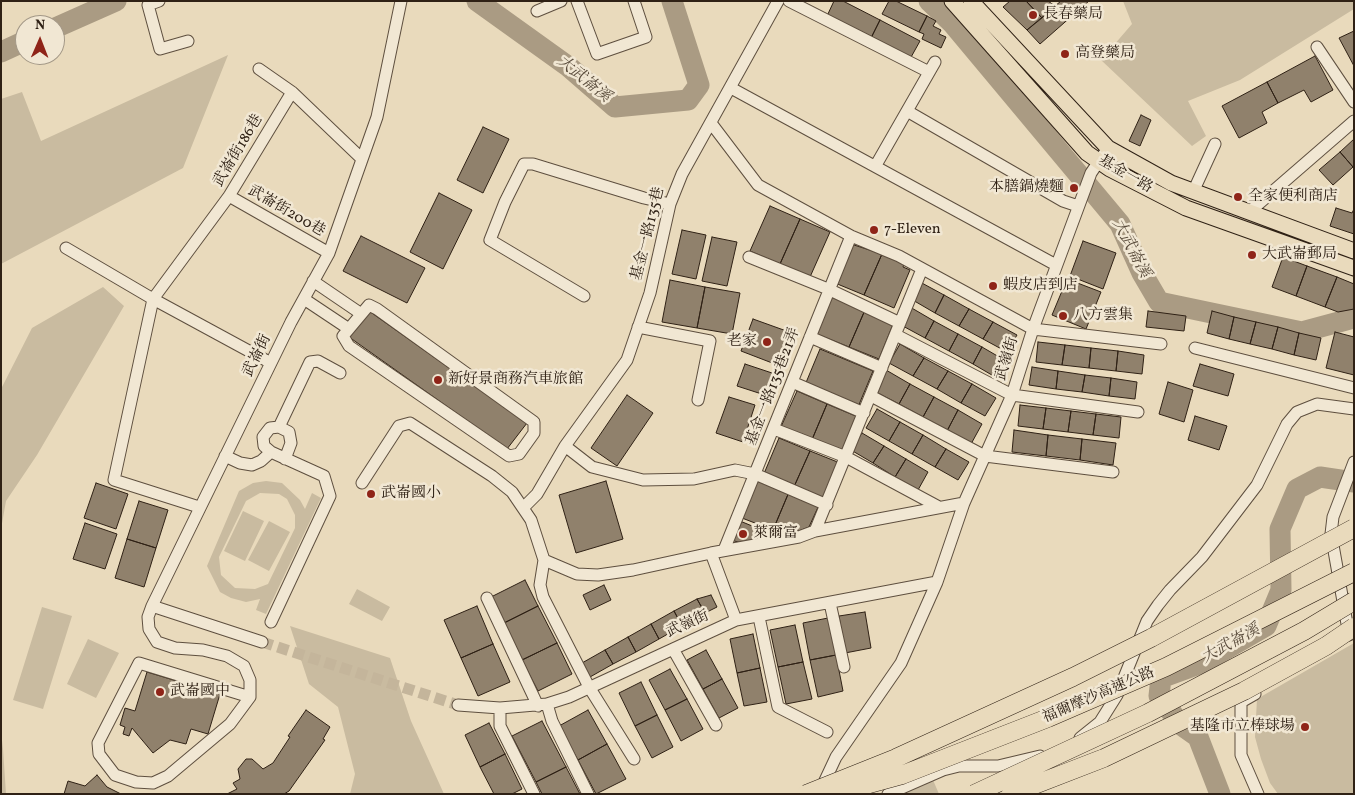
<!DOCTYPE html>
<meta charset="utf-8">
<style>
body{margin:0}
#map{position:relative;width:1355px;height:795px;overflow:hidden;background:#e9dabc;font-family:Vollkorn,serif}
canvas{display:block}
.frame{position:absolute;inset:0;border:2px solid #2f2115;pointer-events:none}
.north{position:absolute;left:15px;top:15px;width:50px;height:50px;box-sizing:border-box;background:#f1e7d3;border:1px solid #a39887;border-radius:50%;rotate:1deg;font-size:14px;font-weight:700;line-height:20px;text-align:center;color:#2f2115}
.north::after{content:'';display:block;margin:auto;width:18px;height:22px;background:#8f2418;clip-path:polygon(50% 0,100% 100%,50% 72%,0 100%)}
</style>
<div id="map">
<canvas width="1355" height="795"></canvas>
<div class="frame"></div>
<div class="north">N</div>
</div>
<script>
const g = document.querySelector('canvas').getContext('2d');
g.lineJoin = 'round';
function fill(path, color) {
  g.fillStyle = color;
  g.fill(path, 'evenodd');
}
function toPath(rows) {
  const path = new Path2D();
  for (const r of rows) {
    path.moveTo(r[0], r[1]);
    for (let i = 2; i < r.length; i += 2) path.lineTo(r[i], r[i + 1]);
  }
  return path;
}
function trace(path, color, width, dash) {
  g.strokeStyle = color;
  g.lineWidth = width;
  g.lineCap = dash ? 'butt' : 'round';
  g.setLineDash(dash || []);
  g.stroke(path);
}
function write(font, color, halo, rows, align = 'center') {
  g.font = font + ' Vollkorn,"Noto Serif TC",serif';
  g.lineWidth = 5;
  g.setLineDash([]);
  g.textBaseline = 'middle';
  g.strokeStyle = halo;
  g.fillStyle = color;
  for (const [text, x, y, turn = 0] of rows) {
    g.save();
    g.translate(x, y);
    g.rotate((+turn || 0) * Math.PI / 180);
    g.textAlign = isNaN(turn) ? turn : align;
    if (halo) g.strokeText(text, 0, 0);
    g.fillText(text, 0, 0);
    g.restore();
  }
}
fill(toPath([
 [1123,1,1354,1,1354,9,1240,80,1188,101,1206,136,1192,146,1101,60,1132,24],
 [228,55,183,168,1,264,1,99,22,92,41,141],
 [103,287,124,306,37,455,6,501,1,529,1,389,32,328],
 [266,481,282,483,300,500,305,509,312,493,321,498,266,614,256,610,260,599,246,602,231,598,220,592,207,566,239,491,253,483],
 [260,493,279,494,287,499,295,515,295,528,268,584,255,589,235,588,221,575,219,557,246,501],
 [243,511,264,521,245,561,224,551],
 [269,521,290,532,269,571,248,560],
 [357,589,390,607,382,621,349,604],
 [42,607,72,616,43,709,13,700],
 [290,626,390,658,411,721,444,794,350,794,355,774,338,707,309,684],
 [88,639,119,653,96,698,67,684],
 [1354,643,1354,794,1278,794,1270,783,1261,759,1255,737,1257,699],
 [1,731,3,749,6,794,1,794],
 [933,780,939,794,900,794]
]), '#c9bba0');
trace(toPath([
 [477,1,569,67,615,107,688,100,699,85,672,1],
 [929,1,953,24,1120,224,1142,273,1159,302,1302,332,1354,318],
 [55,28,116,1],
 [1,52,25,41],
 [1220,794,1198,737,1181,725,1159,696,1161,678,1202,663,1266,626,1281,590,1280,529,1297,489,1320,477,1354,482]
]), '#aa9b83', 21);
const building = toPath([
 [834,1,843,1,880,20,871,38,827,16,834,1],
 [889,1,896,1,927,16,919,32,882,14,889,1],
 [1010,1,1026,1,1042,18,1027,30,1003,7,1010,1],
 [1026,1,1048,1,1055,6,1042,18,1026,1],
 [1061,1,1089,1,1040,44,1027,30,1061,1],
 [927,16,936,21,933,26,941,30,939,34,946,37,941,48,922,39,924,34,919,32,927,16],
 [880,20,920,41,910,59,871,38,880,20],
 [1354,31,1354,66,1339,38,1354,31],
 [1315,56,1333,90,1311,102,1304,90,1278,103,1267,82,1315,56],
 [1267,82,1278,103,1262,112,1267,123,1239,138,1222,106,1267,82],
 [1141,115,1151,120,1140,146,1129,141,1141,115],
 [483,127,509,139,483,193,457,180,483,127],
 [1354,139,1354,166,1353,167,1340,152,1354,139],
 [1340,152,1353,167,1333,185,1319,170,1340,152],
 [439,193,472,210,443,269,410,252,439,193],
 [770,206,800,219,780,264,750,251,770,206],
 [1336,208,1352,213,1354,209,1354,234,1330,226,1336,208],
 [800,219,830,232,810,277,780,264,800,219],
 [682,230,706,235,696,279,672,274,682,230],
 [361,236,425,268,407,303,343,271,361,236],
 [712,237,737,242,727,286,702,281,712,237],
 [1083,241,1116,253,1103,289,1070,276,1083,241],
 [851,244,882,254,864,295,835,283,851,244],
 [882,254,904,264,903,267,910,270,894,308,864,295,882,254],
 [1283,257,1307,266,1296,296,1272,287,1283,257],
 [1307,266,1337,277,1325,307,1296,296,1307,266],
 [1337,277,1354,284,1354,309,1338,312,1325,307,1337,277],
 [1067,279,1101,292,1086,329,1052,315,1067,279],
 [670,280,705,287,697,328,662,322,670,280],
 [920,282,944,295,935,313,911,299,920,282],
 [705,287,740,293,732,334,697,328,705,287],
 [830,295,865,310,849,347,814,333,830,295],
 [944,295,969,309,959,326,935,313,944,295],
 [910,307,934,321,925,338,901,325,910,307],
 [969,309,993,322,983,339,959,326,969,309],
 [865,310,894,322,879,359,849,347,865,310],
 [369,311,527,423,507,449,349,337,369,311],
 [1148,311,1186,316,1184,331,1146,327,1148,311],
 [1212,311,1234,317,1229,339,1207,333,1212,311],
 [1234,317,1256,322,1250,344,1229,339,1234,317],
 [753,319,792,333,780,366,741,351,753,319],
 [934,321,958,334,949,351,925,338,934,321],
 [993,322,1017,335,1007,352,983,339,993,322],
 [1256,322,1278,327,1272,349,1250,344,1256,322],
 [1278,327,1299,333,1294,355,1272,349,1278,327],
 [1335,332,1354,337,1354,375,1326,368,1335,332],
 [1299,333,1321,338,1316,360,1294,355,1299,333],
 [958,334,982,347,973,364,949,351,958,334],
 [1038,342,1065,345,1062,365,1036,362,1038,342],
 [900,344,924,358,913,376,889,363,900,344],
 [1065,345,1091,348,1089,368,1062,365,1065,345],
 [982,347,1006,361,997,378,973,364,982,347],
 [1091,348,1118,351,1116,371,1089,368,1091,348],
 [820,349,873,371,858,407,805,385,820,349],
 [1118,351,1144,355,1142,374,1116,371,1118,351],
 [924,358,948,371,937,389,913,376,924,358],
 [745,364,778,375,771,397,737,386,745,364],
 [1200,364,1234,374,1228,396,1193,386,1200,364],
 [1032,367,1058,371,1056,389,1029,385,1032,367],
 [886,370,910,384,899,404,874,391,886,370],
 [948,371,972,384,961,403,937,389,948,371],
 [1058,371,1085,375,1082,392,1056,389,1058,371],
 [1085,375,1111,378,1109,396,1082,392,1085,375],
 [1111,378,1137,382,1135,399,1109,396,1111,378],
 [1168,382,1193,390,1184,422,1159,414,1168,382],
 [910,384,934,397,923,417,899,404,910,384],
 [972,384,996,398,985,416,961,403,972,384],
 [797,391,827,404,811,442,780,429,797,391],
 [627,395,653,413,617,466,591,448,627,395],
 [729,397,755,405,743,442,716,433,729,397],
 [934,397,958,410,947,431,923,417,934,397],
 [827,404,858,417,841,455,811,442,827,404],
 [1020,405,1046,408,1043,429,1018,426,1020,405],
 [1046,408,1071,411,1068,432,1043,429,1046,408],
 [877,409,900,422,889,441,866,428,877,409],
 [958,410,982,424,971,444,947,431,958,410],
 [1071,411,1096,414,1093,435,1068,432,1071,411],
 [1096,414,1121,417,1119,438,1093,435,1096,414],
 [1195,416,1227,426,1219,450,1188,440,1195,416],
 [900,422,923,435,912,454,889,441,900,422],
 [1014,430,1048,435,1046,456,1012,452,1014,430],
 [862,433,884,446,873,463,851,450,862,433],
 [923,435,946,449,935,467,912,454,923,435],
 [1048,435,1082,439,1080,460,1046,456,1048,435],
 [779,438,810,451,793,489,763,476,779,438],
 [1082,439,1116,443,1113,465,1080,460,1082,439],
 [884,446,906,459,895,477,873,463,884,446],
 [946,449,969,462,958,480,935,467,946,449],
 [810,451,840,463,824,502,793,489,810,451],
 [906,459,928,472,918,490,895,477,906,459],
 [758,479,789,492,773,530,742,518,758,479],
 [606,481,623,539,576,553,559,495,606,481],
 [96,483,128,494,116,529,84,518,96,483],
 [789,492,819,505,809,527,788,535,773,530,789,492],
 [139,501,168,510,156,548,127,539,139,501],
 [740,521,769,533,765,540,745,544,731,540,740,521],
 [85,523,117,534,105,569,73,559,85,523],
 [127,539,156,548,144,587,115,578,127,539],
 [525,580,538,606,504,623,491,597,525,580],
 [604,585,611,600,590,610,583,595,604,585],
 [711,595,717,607,705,613,697,599,711,595],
 [697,599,705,613,682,626,674,611,697,599],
 [477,606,493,644,461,658,444,620,477,606],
 [538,606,557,643,522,660,504,623,538,606],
 [674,611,682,626,659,639,651,624,674,611],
 [865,612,871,648,845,653,839,616,865,612],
 [828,618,836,655,810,660,803,623,828,618],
 [651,624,659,639,636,652,628,637,651,624],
 [795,625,803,662,778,667,770,630,795,625],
 [753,634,760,668,737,673,730,639,753,634],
 [628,637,636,652,613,664,605,650,628,637],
 [557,643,572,674,538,691,522,660,557,643],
 [493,644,510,682,478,696,461,658,493,644],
 [605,650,613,664,590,677,582,663,605,650],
 [706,650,722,679,703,689,687,660,706,650],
 [836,655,843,691,818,697,810,660,836,655],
 [803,662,812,699,786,704,778,667,803,662],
 [760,668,767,702,744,706,737,673,760,668],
 [670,669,687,699,665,710,649,680,670,669],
 [147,672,220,694,208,734,191,729,186,744,170,740,153,753,132,728,129,736,123,734,125,727,120,725,125,708,135,711,147,672],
 [722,679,738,708,719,718,703,689,722,679],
 [641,682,657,715,635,726,619,693,641,682],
 [687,699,703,729,681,741,665,710,687,699],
 [306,710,330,727,323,739,325,740,289,791,284,794,227,794,237,789,233,783,240,779,238,769,246,759,252,759,263,769,273,763,290,737,288,736,306,710],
 [588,710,607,744,578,760,559,726,588,710],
 [657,715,673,747,652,758,635,726,657,715],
 [542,721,566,767,536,782,512,736,542,721],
 [489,723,505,754,480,767,465,735,489,723],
 [607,744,626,779,596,794,578,760,607,744],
 [505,754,522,789,512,794,494,794,480,767,505,754],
 [566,767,580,794,542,794,536,782,566,767],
 [97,775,107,787,121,794,64,794,68,781,85,786,97,775]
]);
fill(building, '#90816c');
trace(building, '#2f2115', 1);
trace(toPath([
 [262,642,458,705]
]), '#c4b59b', 11, [11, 5.5]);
const minor = toPath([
 [159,1,148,5,160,49,188,41],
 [577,1,597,54,646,37,634,1],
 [789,1,929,72],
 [537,11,561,1],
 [1317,47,1354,102],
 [259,69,292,92],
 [731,88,1056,265],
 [907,111,1063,201,1078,206],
 [711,123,758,185,851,236,899,256,1033,329,1161,344],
 [876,165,935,62],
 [1193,192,1215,144],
 [229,196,329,253],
 [1248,213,1354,121],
 [66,248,153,299,271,363],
 [749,257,828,289,900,323],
 [313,281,360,313],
 [584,296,490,240,505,202,524,164,533,164,644,198,670,204],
 [304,299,349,329],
 [369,305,377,309,534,422,534,433,519,454,509,456,349,346,343,336,369,305],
 [638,327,710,341,698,400],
 [896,335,1012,395,1138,412],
 [810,337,882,368],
 [1195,348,1354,388],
 [792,382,864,413],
 [871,396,985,456,1113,472],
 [279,427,310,362,318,361,340,373],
 [774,429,846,457,939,507],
 [565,446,627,360,650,293,670,204,682,174,778,1],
 [271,452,264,446,263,437,270,428,279,427,289,432,291,443,285,459],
 [225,456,240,463,252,465,261,461,271,452,324,476,330,496,271,622],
 [362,483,399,426,410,423,492,476,512,492,531,520,544,560,577,574,598,575,633,570,711,553,799,537,815,531,964,503],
 [199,507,114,480,153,299,229,196,292,92,361,158],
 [524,507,537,494,565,446,592,467,643,480,694,479,735,470,755,474,827,505],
 [815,531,922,269],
 [724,550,851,236],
 [711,553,736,620],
 [544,560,540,585,543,597,589,687,634,759],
 [487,598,538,706],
 [830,603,844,667],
 [152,606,148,617,149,629,157,642,175,648,203,650,227,656,244,666,250,680,250,697,230,724,168,776,153,783,136,782,115,775,99,754,98,743,139,663,250,697],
 [759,617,778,707,827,732],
 [1349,635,1331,534,1333,517,1354,462],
 [262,642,152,606,291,322,329,253,377,117,401,1],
 [673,649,716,725],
 [1255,694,1241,702,1241,755,1258,794],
 [547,704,552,721,588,794],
 [458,705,500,708,547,704,569,697,736,620,937,582],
 [500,708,500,726,534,794],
 [1080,738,1100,722,1117,695,1147,621,1158,605,1170,590,1202,557,1257,485,1287,424,1297,412,1317,404,1354,409],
 [821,789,836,757,901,663,937,582,964,503,1012,395,1033,329,1091,173,1108,148],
 [888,794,943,770,959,766,998,766,1040,756]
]);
const major = toPath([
 [952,1,1087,153,1110,169,1186,208,1354,268],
 [971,1,1108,148,1171,183,1354,251]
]);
trace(minor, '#5e4f3f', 13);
trace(major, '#2f2115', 17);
trace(minor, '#f1e7d3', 11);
trace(major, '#e9dabc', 15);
const highwayBridge = toPath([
 [806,794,896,758,1073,677,1151,638,1354,528],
 [833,794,902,775,1048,718,1166,667,1354,572],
 [974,794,1148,713,1304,631,1354,601],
 [1011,794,1104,758,1244,691,1326,646,1354,627]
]);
trace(highwayBridge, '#2f2115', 19, []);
trace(highwayBridge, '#e9dabc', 18);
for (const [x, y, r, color] of [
 [1033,15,5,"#8f2418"],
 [1065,54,5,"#8f2418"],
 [1074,188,5,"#8f2418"],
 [1238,197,5,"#8f2418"],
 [874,230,5,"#8f2418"],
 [1252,255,5,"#8f2418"],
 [993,286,5,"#8f2418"],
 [1063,316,5,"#8f2418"],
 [767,342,5,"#8f2418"],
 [438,380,5,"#8f2418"],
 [371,494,5,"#8f2418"],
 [743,534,5,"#8f2418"],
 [160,692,5,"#8f2418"],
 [1305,727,5,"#8f2418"]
]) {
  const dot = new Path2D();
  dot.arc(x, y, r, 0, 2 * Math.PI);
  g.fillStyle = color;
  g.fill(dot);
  trace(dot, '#f1e7d3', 2);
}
write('15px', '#2f2115', '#f1e7d3', [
 ["長春藥局",1043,15],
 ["高登藥局",1075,54],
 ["本膳鍋燒麵",1064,188,"right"],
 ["全家便利商店",1248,197],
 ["7-Eleven",884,230],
 ["大武崙郵局",1262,255],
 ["蝦皮店到店",1003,286],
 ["八方雲集",1073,316],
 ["老家",757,342,"right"],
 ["新好景商務汽車旅館",448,380],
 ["武崙國小",381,494],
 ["萊爾富",753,534],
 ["武崙國中",170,692],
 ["基隆市立棒球場",1295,727,"right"]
], 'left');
write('15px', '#2f2115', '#f1e7d3', [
 ["武崙街186巷",239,151,-59],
 ["基金一路",1125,175,30],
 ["武崙街200巷",286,212,30],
 ["基金一路135巷",649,234,-76],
 ["武崙街",258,356,-64],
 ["武嶺街",1008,359,-73],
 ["基金一路135巷21弄",774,387,-69],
 ["武嶺街",688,625,-24],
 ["福爾摩沙高速公路",1099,696,-23]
]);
write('italic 16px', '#5a4c3c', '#f1e7d3', [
 ["大武崙溪",583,80,39],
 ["大武崙溪",1130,249,62],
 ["大武崙溪",1231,645,-29]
]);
</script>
